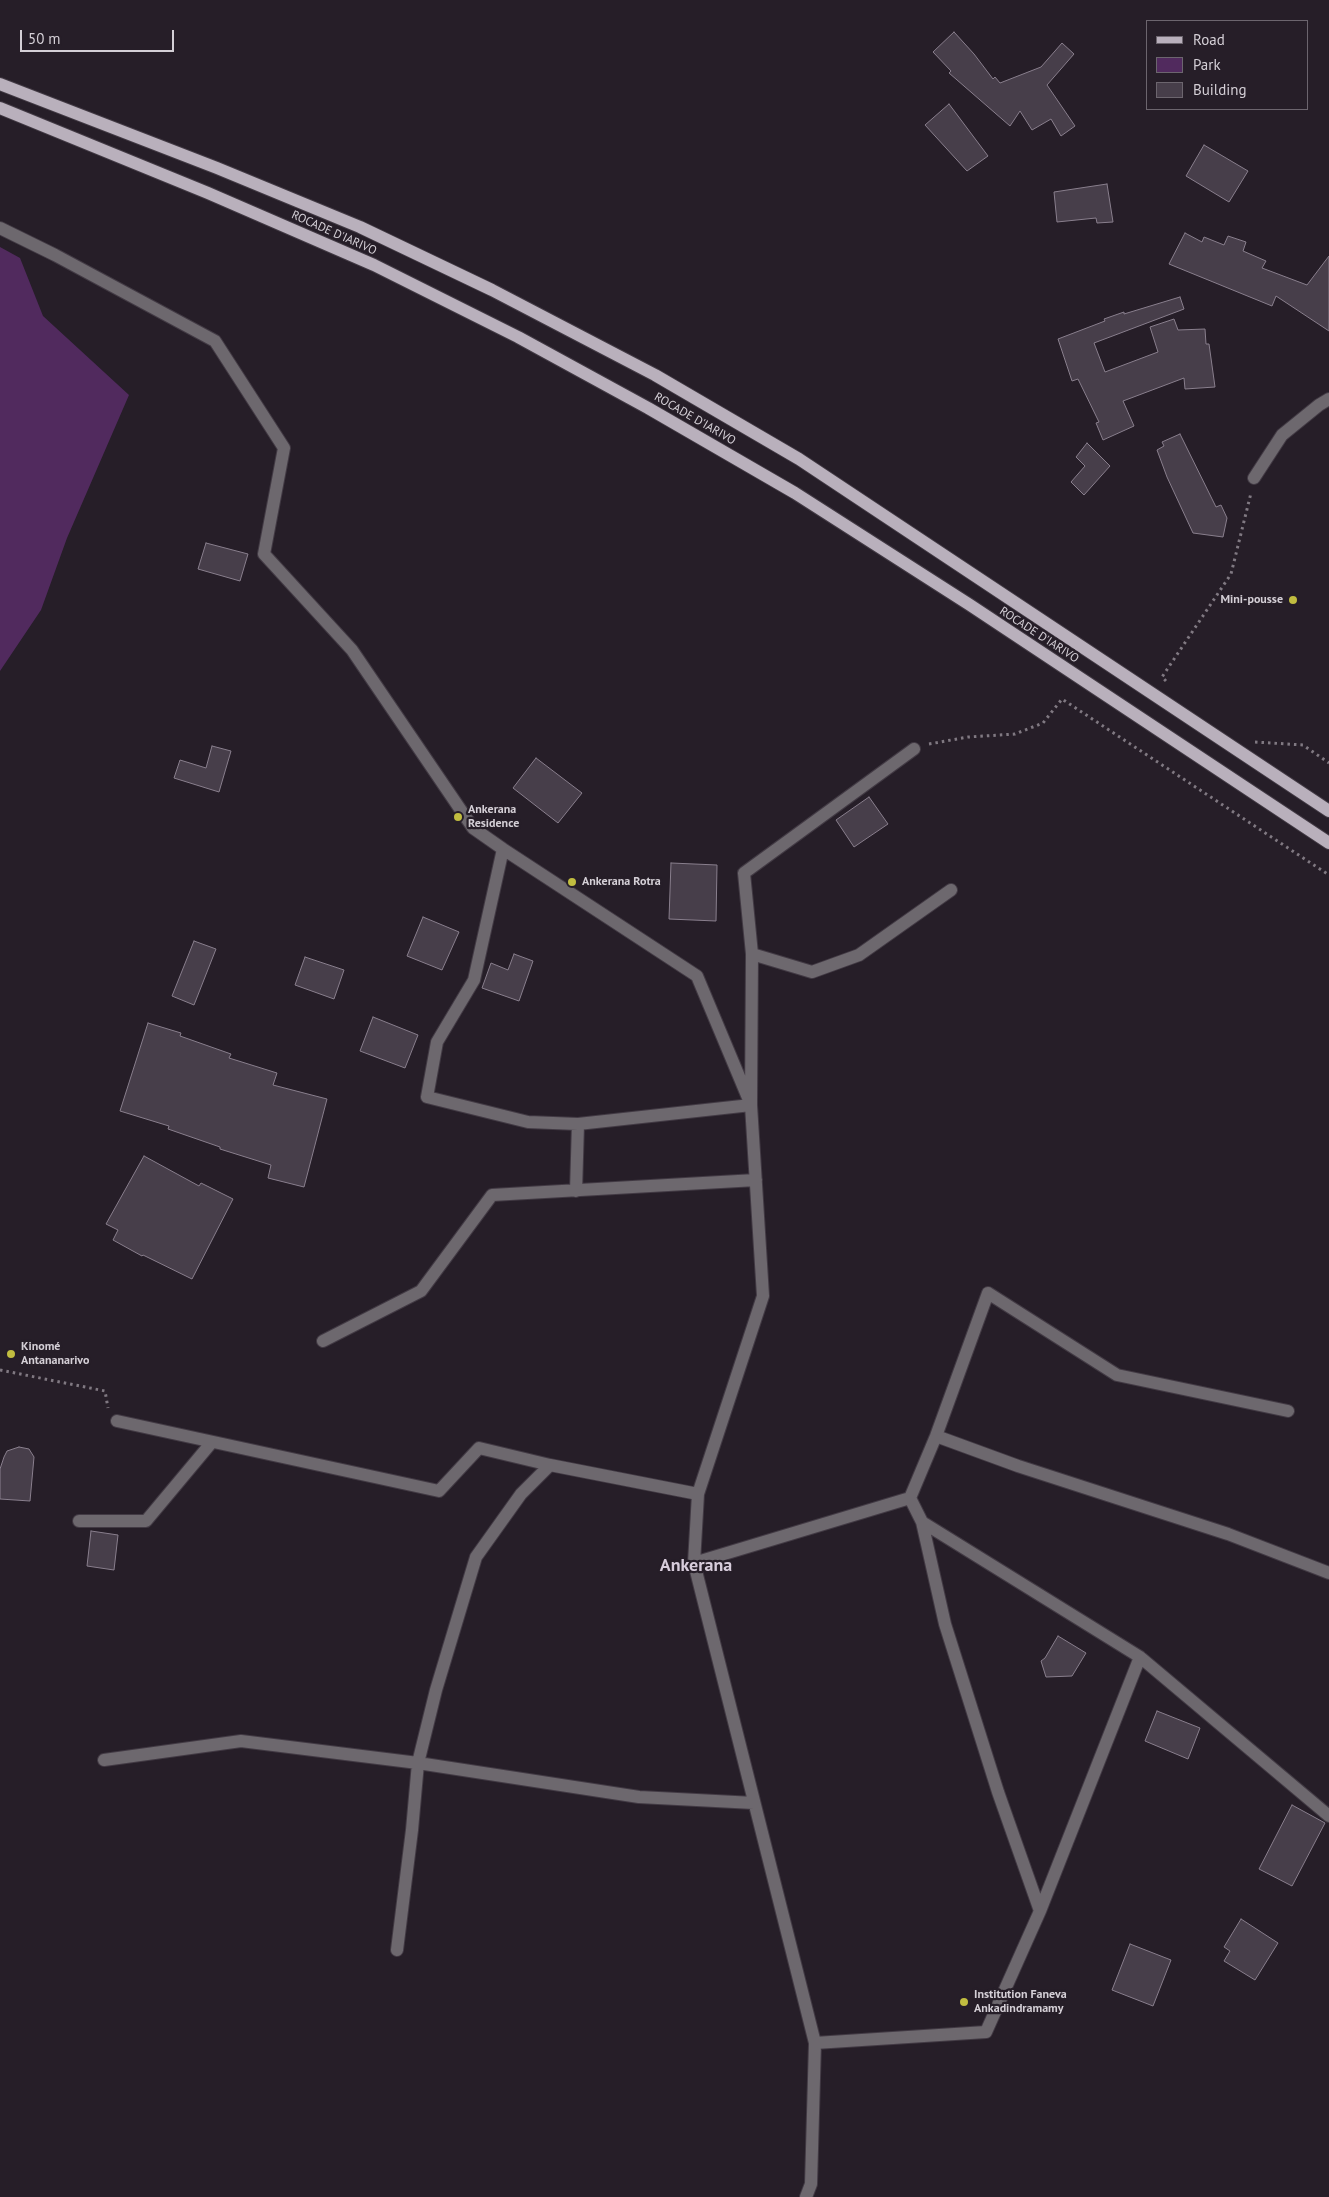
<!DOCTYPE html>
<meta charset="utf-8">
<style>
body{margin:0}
#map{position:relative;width:1329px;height:2197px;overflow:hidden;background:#261e28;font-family:"PT Sans",sans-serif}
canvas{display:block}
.legend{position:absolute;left:1146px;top:20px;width:162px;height:90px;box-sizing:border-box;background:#261e28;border:1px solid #6c656e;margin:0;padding:6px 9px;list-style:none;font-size:15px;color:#d4cfd6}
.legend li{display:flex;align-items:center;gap:10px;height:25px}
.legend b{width:25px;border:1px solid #6c656e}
.scale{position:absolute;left:20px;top:30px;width:154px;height:22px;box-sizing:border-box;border:2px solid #d4cfd6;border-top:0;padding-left:6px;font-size:15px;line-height:18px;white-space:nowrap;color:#d4cfd6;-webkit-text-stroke:4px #261e28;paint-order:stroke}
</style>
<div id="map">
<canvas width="1329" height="2197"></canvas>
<ul class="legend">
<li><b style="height:6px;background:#b9b0bc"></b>Road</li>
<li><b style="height:14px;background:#512a5e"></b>Park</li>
<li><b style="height:14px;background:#473e4a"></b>Building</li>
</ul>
<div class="scale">50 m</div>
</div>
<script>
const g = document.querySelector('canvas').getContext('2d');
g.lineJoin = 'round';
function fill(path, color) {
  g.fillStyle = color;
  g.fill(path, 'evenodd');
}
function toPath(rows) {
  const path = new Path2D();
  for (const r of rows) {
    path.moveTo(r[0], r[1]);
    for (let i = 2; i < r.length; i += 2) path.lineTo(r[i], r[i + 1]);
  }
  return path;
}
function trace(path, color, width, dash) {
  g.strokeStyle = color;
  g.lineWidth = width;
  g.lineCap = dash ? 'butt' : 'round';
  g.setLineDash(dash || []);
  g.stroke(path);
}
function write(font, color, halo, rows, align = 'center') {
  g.font = font + ' "PT Sans",sans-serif';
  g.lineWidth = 4.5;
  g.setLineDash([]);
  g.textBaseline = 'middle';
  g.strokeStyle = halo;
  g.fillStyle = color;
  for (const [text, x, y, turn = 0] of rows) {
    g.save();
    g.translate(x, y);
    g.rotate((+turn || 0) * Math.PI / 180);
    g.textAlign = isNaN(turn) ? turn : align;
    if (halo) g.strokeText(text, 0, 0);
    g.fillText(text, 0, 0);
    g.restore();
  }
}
fill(toPath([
 [0,247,20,258,43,316,129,395,67,538,41,610,0,671]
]), '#512a5e');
const building = toPath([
 [954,32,974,54,993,79,995,77,1000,83,1041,67,1062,43,1074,54,1047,85,1075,126,1061,136,1051,119,1032,130,1020,111,1010,126,949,73,951,71,933,52,954,32],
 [949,104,988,156,967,171,925,125,949,104],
 [1204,145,1248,171,1229,202,1186,176,1204,145],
 [1107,184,1113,222,1097,223,1096,218,1057,222,1054,192,1107,184],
 [1185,233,1202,242,1204,237,1224,245,1228,236,1246,242,1243,251,1266,261,1262,268,1307,285,1329,256,1329,331,1276,296,1272,306,1169,264,1185,233],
 [1180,297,1184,309,1094,343,1105,372,1158,352,1150,327,1174,319,1178,330,1205,329,1206,344,1209,344,1215,387,1185,389,1184,378,1123,401,1134,426,1103,440,1096,423,1099,422,1078,379,1072,381,1058,339,1105,321,1104,319,1124,312,1124,314,1180,297],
 [1180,434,1216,507,1221,505,1227,518,1223,537,1193,533,1167,477,1157,450,1164,446,1162,442,1180,434],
 [1087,443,1110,466,1084,495,1071,482,1085,466,1076,457,1087,443],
 [206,543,248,554,240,581,198,569,206,543],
 [212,746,231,751,219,792,174,778,180,760,206,768,212,746],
 [536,758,582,793,558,823,513,788,536,758],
 [869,797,888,824,854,847,836,820,869,797],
 [671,863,717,865,716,921,669,919,671,863],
 [423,917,459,932,442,970,407,956,423,917],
 [194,941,216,949,194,1005,172,996,194,941],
 [514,954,533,961,519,1001,482,988,491,963,508,970,514,954],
 [305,957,344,970,334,999,295,985,305,957],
 [373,1017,418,1035,405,1068,360,1051,373,1017],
 [148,1023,181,1033,180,1036,231,1054,229,1058,277,1073,273,1085,327,1099,304,1187,268,1178,271,1165,220,1149,220,1147,168,1129,169,1126,120,1111,148,1023],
 [144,1156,199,1186,201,1183,233,1199,192,1279,143,1255,142,1256,113,1240,118,1230,106,1224,144,1156],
 [19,1447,29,1449,34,1457,30,1501,0,1499,0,1469,4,1457,7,1451,19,1447],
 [91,1531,118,1535,114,1570,87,1566,91,1531],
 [1058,1636,1086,1653,1072,1676,1046,1677,1041,1661,1045,1658,1058,1636],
 [1157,1711,1200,1728,1188,1759,1145,1741,1157,1711],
 [1292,1805,1325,1823,1292,1886,1259,1869,1292,1805],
 [1241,1919,1278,1943,1255,1980,1224,1961,1230,1951,1224,1947,1241,1919],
 [1130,1944,1171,1960,1153,2006,1112,1990,1130,1944]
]);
fill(building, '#473e4a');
trace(building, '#897f8d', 1);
const minor = toPath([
 [0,228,55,255,215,341,284,448,264,554,352,650,473,828,503,849,697,976,751,1105,763,1296,698,1494,694,1563,815,2043,811,2184,806,2197],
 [1254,478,1282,435,1319,405,1329,399],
 [503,849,474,980,437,1042,427,1097,528,1122,578,1124],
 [752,954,744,873,914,749],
 [576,1191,578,1124,751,1105,752,954,812,972,859,955,951,890],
 [323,1341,421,1291,492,1195,756,1180],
 [117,1421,439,1491,479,1448,550,1465],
 [936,1436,1018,1466,1228,1534,1329,1573],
 [79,1521,146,1521,212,1442],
 [922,1522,1140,1657,1329,1816],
 [694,1563,910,1498],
 [104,1760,241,1741,418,1763,639,1797,754,1803],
 [1040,1911,1140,1657],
 [397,1950,412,1830,418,1763,436,1690,476,1557,521,1494,550,1465,698,1494],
 [815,2043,986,2032,1040,1911,998,1792,945,1624,922,1522,910,1498,936,1436,988,1293,1117,1375,1288,1411]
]);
const major = toPath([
 [0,84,217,168,360,227,492,290,655,375,799,459,1329,811],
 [0,108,208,193,374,265,518,337,648,408,795,493,970,605,1329,843]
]);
trace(minor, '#423a44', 14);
trace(major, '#423a44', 14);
trace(toPath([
 [1166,681,1162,677,1231,574,1251,493],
 [1255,742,1303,745,1329,763],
 [929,744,968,737,1015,734,1043,723,1062,699,1329,875],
 [0,1370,105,1391,108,1408]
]), '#807982', 3, [2.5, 4]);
trace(minor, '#6d686e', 12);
trace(major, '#b9b0bc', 12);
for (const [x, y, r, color] of [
 [1293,600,5,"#c1bd40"],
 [458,817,5,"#c1bd40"],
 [572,882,5,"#c1bd40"],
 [11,1354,5,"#c1bd40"],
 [964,2002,5,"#c1bd40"]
]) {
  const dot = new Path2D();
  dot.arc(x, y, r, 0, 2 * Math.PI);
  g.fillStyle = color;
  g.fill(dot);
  trace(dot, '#261e28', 2);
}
write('12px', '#d4cfd6', '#261e28', [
 ["ROCADE D'IARIVO",334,233,24],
 ["ROCADE D'IARIVO",695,419,30],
 ["ROCADE D'IARIVO",1039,635,33]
]);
write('bold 12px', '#d4cfd6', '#261e28', [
 ["Mini-pousse",1283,600,"right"],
 ["Ankerana",468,810],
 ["Residence",468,824],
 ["Ankerana Rotra",582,882],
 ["Kinomé",21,1347],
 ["Antananarivo",21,1361],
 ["Institution Faneva",974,1995],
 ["Ankadindramamy",974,2009]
], 'left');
write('bold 18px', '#d7ccdb', '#261e28', [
 ["Ankerana",696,1566]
]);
</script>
